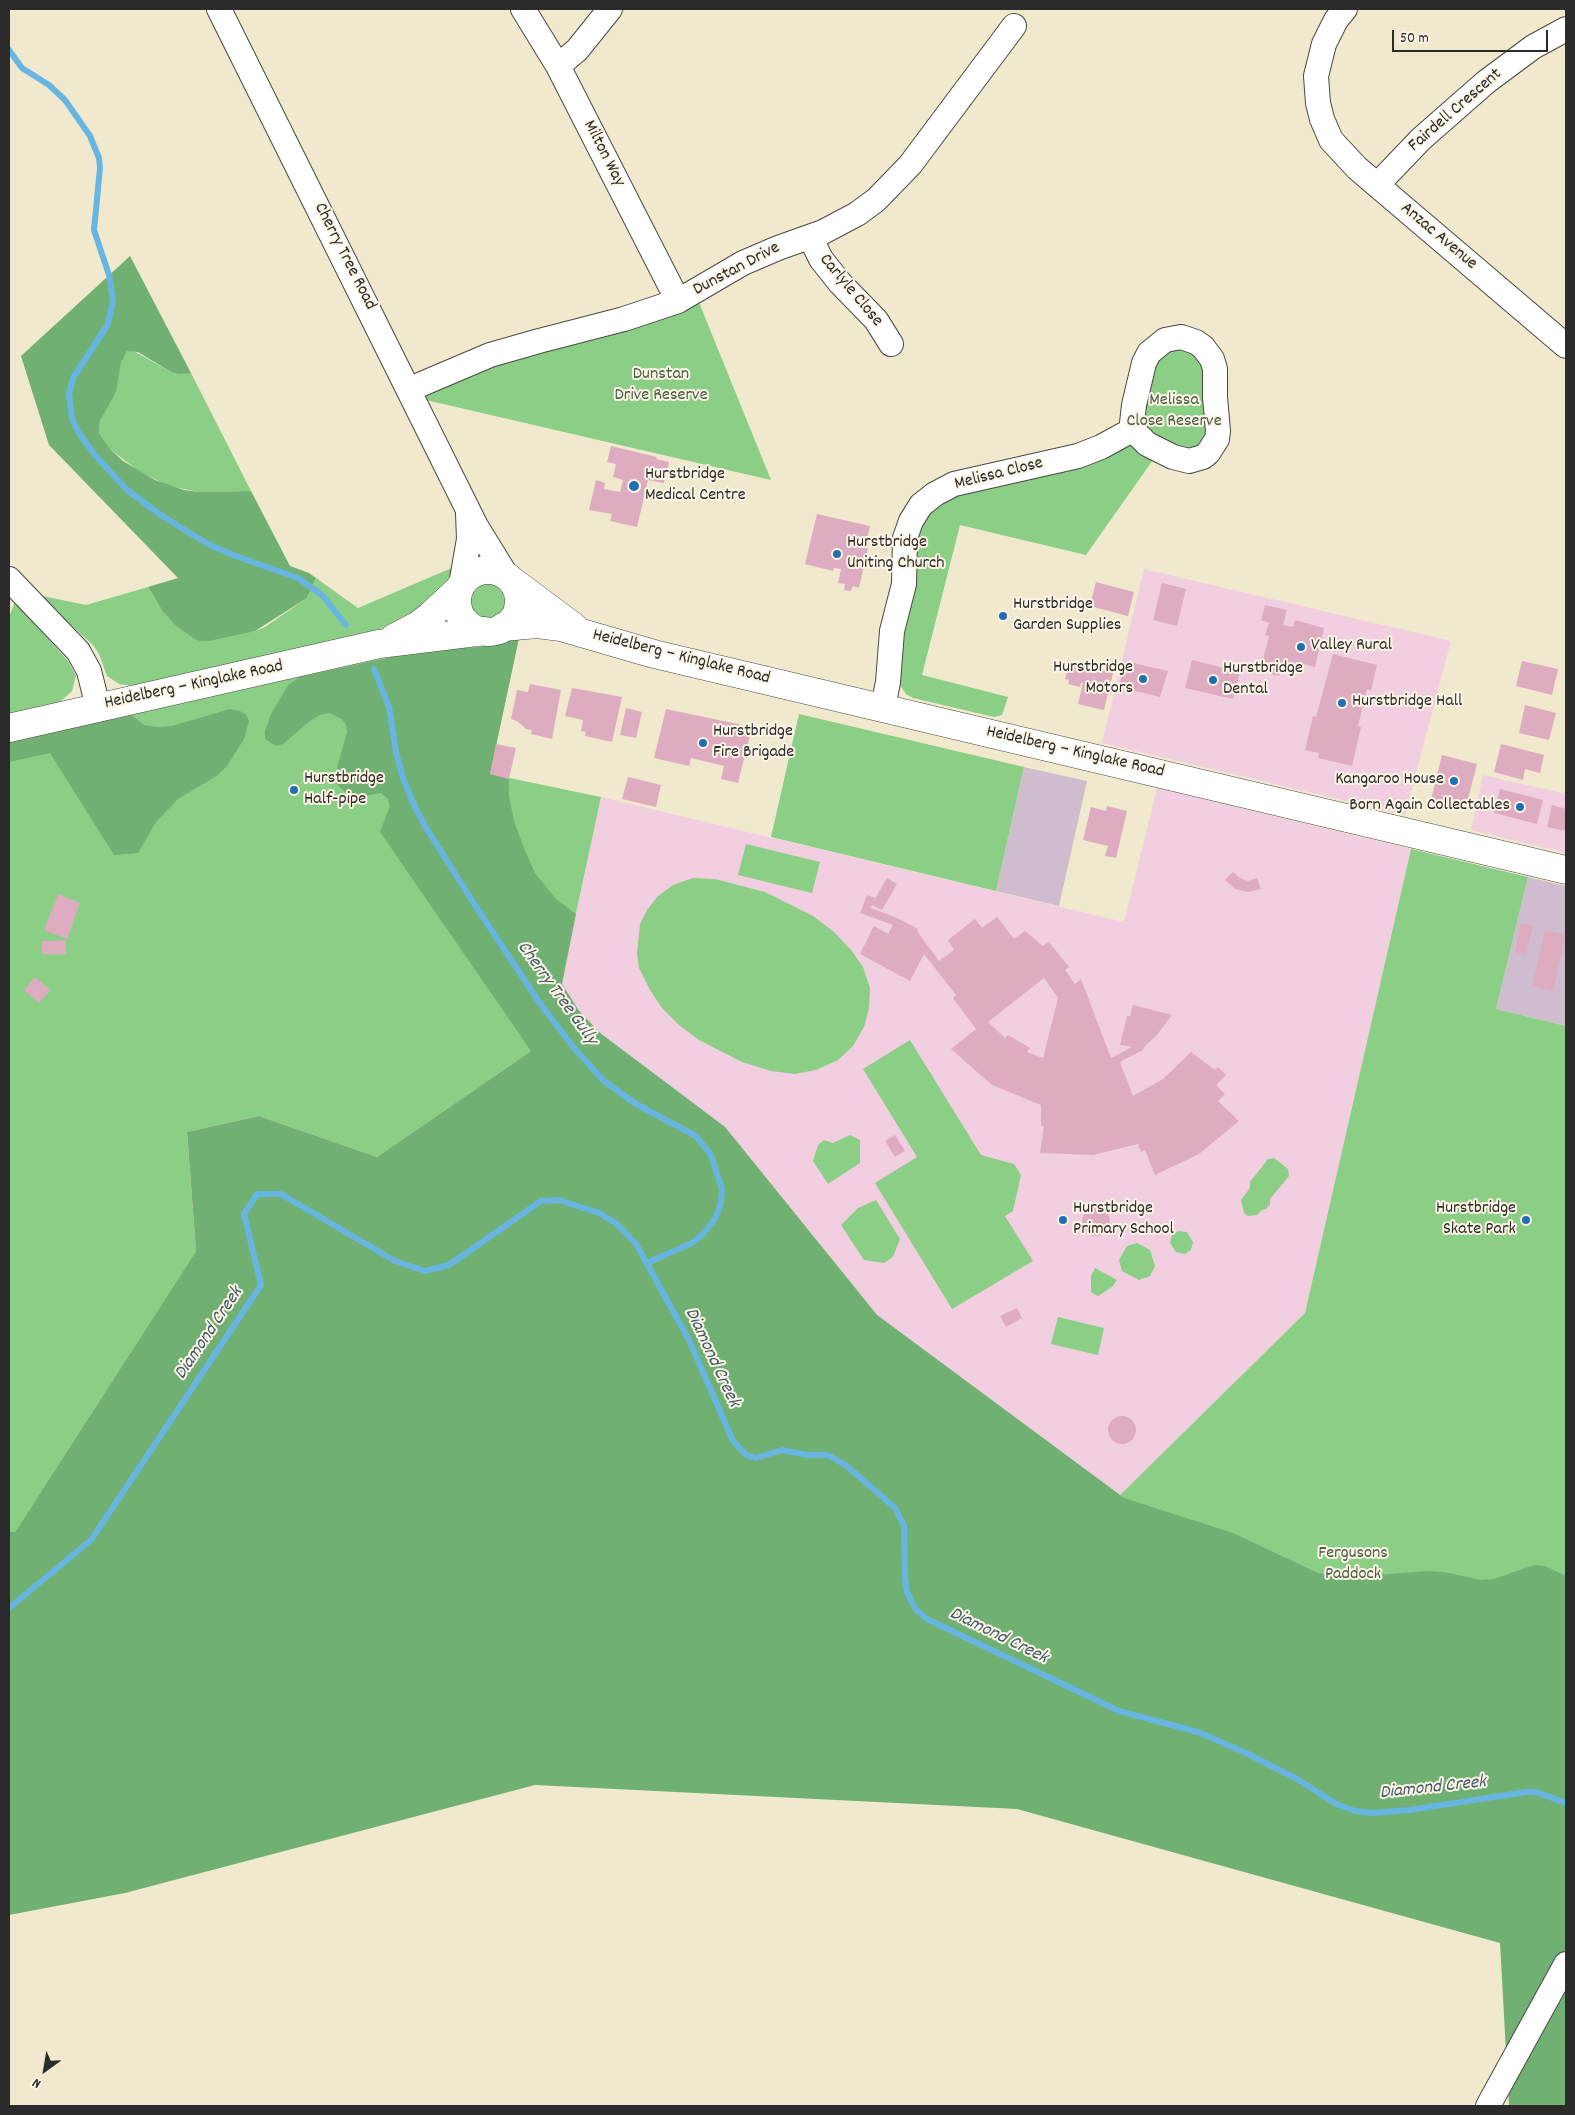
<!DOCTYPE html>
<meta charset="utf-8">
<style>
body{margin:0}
#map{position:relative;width:1575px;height:2115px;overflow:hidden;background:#f0e9cd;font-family:Dekko,sans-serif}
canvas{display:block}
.frame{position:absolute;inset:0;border:10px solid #2b2b2b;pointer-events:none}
.north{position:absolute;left:20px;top:2045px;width:50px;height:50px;-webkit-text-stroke:4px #fcf5e5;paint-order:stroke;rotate:212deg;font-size:14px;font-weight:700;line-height:20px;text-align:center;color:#2b2b2b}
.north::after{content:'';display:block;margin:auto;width:18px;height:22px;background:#2b2b2b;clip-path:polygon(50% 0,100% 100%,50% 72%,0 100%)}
.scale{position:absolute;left:1392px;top:30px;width:156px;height:22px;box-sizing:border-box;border:2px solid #2b2b2b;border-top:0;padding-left:6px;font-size:15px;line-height:18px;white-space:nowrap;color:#2b2b2b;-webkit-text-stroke:4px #fcf5e5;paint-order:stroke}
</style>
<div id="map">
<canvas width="1575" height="2115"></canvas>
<div class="frame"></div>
<div class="north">N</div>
<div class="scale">50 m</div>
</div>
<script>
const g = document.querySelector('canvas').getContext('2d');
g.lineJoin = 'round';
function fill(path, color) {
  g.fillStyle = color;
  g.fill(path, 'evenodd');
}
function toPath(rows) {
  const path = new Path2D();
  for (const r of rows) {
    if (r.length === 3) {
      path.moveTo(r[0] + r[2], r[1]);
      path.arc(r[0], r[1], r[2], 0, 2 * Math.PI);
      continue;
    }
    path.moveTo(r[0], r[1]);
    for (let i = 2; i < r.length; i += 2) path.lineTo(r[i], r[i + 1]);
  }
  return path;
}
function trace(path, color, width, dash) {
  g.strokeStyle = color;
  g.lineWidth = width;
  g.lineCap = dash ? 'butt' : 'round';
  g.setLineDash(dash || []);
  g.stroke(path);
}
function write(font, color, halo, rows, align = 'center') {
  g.font = font + ' Dekko,sans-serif';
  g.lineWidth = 4;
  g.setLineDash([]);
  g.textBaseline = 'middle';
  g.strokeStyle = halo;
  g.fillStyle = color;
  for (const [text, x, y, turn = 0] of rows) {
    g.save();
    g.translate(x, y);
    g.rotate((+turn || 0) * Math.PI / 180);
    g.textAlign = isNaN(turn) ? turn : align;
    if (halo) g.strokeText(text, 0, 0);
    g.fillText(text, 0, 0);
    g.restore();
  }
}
fill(toPath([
 [1144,569,1451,641,1405,815,1102,743],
 [1483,775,1566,794,1566,853,1471,830],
 [1157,788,1411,849,1305,1313,1120,1495,877,1315,725,1127,600,1033,579,1011,561,984,601,797,1124,922]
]), '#f2cfe0');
fill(toPath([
 [1024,767,1087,781,1059,906,996,891],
 [1528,877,1566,886,1566,1026,1496,1009]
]), '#cfbdcf');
fill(toPath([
 [698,300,771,480,426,400,426,394,464,373],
 [1182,346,1203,361,1209,432,1195,453,1153,438,1142,420,1156,356],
 [132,350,171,372,191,373,251,491,199,492,169,486,140,472,111,450,99,433,100,421,123,355,127,351],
 [1128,445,1155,457,1086,555,960,525,922,675,1008,697,1002,715,994,717,913,698,906,694,900,685,898,664,912,550,924,517,944,499],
 [454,567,444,587,420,612,389,627,133,686,119,684,107,676,99,654,93,645,38,595,86,605,148,587,163,612,175,625,194,639,255,631,265,627,307,598,316,578,358,608],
 [487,601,18],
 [15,602,68,661,76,676,72,691,61,701,9,717,9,617],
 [520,633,490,774,601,797,561,983,579,1011,600,1033,725,1127,877,1315,1120,1495,1305,1313,1411,849,1528,877,1496,1009,1566,1026,1566,1803,1460,1802,531,1051,377,1157,259,1116,187,1132,196,1251,15,1532,9,1532,9,742,379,659,455,649,480,647],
 [799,714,1024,767,996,891,771,837],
 [746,844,820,862,812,893,738,875],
 [693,878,715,879,765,892,813,916,834,932,852,951,863,967,870,988,869,1008,864,1027,853,1046,838,1060,816,1070,795,1074,771,1071,742,1062,699,1040,679,1025,662,1008,650,990,639,968,637,953,640,924,647,910,658,896,673,885],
 [910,1040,981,1155,1014,1164,1021,1175,1013,1211,1005,1216,1033,1261,952,1309,875,1183,917,1157,863,1069],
 [850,1135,860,1140,860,1163,828,1184,813,1161,818,1145,824,1140,833,1143],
 [1274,1158,1288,1169,1289,1176,1270,1199,1270,1204,1266,1209,1262,1210,1257,1215,1248,1216,1244,1213,1241,1200,1250,1188,1250,1182,1268,1159],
 [876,1200,900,1239,893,1257,884,1263,864,1260,841,1225,858,1208],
 [1178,1231,1187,1232,1193,1242,1191,1250,1185,1254,1176,1252,1170,1243,1172,1234],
 [1137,1243,1150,1250,1155,1266,1150,1276,1139,1280,1122,1271,1119,1260,1127,1246],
 [1095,1268,1117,1280,1112,1287,1098,1296,1091,1292,1091,1276],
 [1058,1317,1104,1328,1098,1355,1051,1344]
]), '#8bce86');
fill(toPath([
 [130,256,191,373,179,374,171,372,138,352,127,351,121,362,116,392,100,421,99,433,111,450,123,461,155,480,184,490,199,492,251,491,290,566,309,573,316,578,307,598,255,631,209,641,200,641,194,639,175,625,163,612,148,587,178,578,49,445,21,356],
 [520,633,490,774,509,779,509,796,514,821,525,851,535,873,556,899,576,914,562,984,579,1011,600,1033,725,1127,877,1315,1124,1498,1233,1533,1318,1573,1352,1577,1427,1571,1444,1572,1481,1580,1494,1579,1534,1565,1545,1566,1566,1576,1566,2106,1509,2106,1500,1943,1017,1809,535,1785,125,1893,9,1915,9,1532,15,1532,196,1251,187,1132,259,1116,377,1157,531,1051,380,832,390,806,387,798,381,793,364,796,346,793,336,783,335,775,347,732,346,725,342,719,329,713,320,715,310,721,283,744,276,746,265,739,265,731,271,714,288,685,300,677,401,655,443,649,480,647],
 [230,709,240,711,246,715,249,721,244,739,227,766,218,775,178,799,156,822,138,853,114,855,50,753,9,762,9,742,130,714,144,725,157,727,172,726]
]), '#70b173');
trace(toPath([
 [9,50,22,68,49,85,65,100,90,136,99,158,100,168,94,230,109,275,113,300,108,324,73,378,69,393,72,419,79,433,94,454,126,489,162,516,208,544,233,555,298,578,322,595,346,625],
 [374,669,389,707,396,752,403,778,414,805,425,826,473,902,539,1002,574,1048,604,1081,636,1104,696,1136,711,1155,722,1189,721,1203,715,1219,703,1234,692,1243,647,1263],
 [9,1608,91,1540,261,1285,244,1214,257,1194,281,1194,395,1261,425,1271,449,1265,541,1201,559,1200,599,1213,617,1224,636,1244,689,1340,733,1441,746,1455,756,1458,782,1450,807,1455,828,1455,847,1466,895,1508,904,1526,905,1579,907,1592,916,1610,927,1619,1119,1711,1198,1732,1244,1752,1297,1779,1336,1804,1355,1811,1372,1813,1410,1810,1526,1792,1536,1792,1566,1803]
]), '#68b5e2', 6);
fill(toPath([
 [611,446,657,457,656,459,669,462,664,483,648,480,637,527,610,521,612,514,589,510,596,480,605,483,604,489,620,492,623,480,613,477,616,464,607,462],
 [817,514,870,526,866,542,869,543,859,588,853,586,851,591,844,590,845,584,838,583,841,569,834,568,833,571,805,564],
 [1096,582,1134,592,1128,616,1090,606],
 [1162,583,1186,589,1177,626,1153,620],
 [1265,605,1287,610,1283,625,1293,627,1295,620,1324,628,1315,667,1296,662,1293,674,1280,670,1279,676,1260,671,1269,636,1265,635,1269,623,1261,620],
 [1333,654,1377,665,1371,691,1367,689,1358,726,1361,727,1352,766,1318,758,1319,753,1305,750,1313,716,1316,717],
 [1192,660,1240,672,1233,699,1185,688],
 [1125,661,1168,671,1160,697,1119,687],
 [1522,661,1558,669,1552,695,1516,686],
 [1069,662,1113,673,1104,710,1078,704,1083,683,1081,683,1080,687,1068,684,1069,680,1065,679],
 [530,684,561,690,552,739,531,734,532,730,526,729,517,721,511,719,517,690,528,692],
 [572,688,622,697,612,742,585,736,586,732,581,731,583,720,565,716],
 [1525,705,1556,713,1549,740,1519,733],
 [626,708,642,712,636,738,620,735],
 [666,709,752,727,738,783,721,779,724,766,691,758,689,766,654,758],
 [496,744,516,748,509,779,490,774],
 [1501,744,1544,755,1540,773,1525,769,1523,780,1494,772],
 [1442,755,1477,764,1467,803,1446,797,1445,803,1431,800],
 [628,777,661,785,656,807,622,799],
 [1500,789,1543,800,1537,824,1494,813],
 [1552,805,1566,809,1566,831,1547,827],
 [1107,806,1127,811,1116,858,1105,856,1108,846,1083,840,1091,807,1106,811],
 [1233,872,1240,878,1248,881,1257,878,1261,889,1248,892,1235,889,1225,880],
 [887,878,897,884,882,910,872,905,871,908,897,918,918,929,917,931,939,961,954,950,948,940,975,919,982,928,997,917,1014,939,1025,931,1043,946,1049,942,1069,967,1065,970,1075,984,1081,979,1111,1058,1132,1047,1120,1045,1127,1016,1130,1016,1133,1005,1172,1015,1156,1036,1145,1046,1143,1050,1120,1062,1133,1096,1163,1079,1191,1052,1215,1070,1218,1067,1226,1075,1216,1085,1225,1094,1218,1101,1239,1121,1199,1154,1155,1175,1145,1150,1141,1152,1138,1144,1093,1155,1040,1153,1044,1126,1041,1126,1041,1105,992,1085,951,1049,976,1029,953,998,956,995,924,954,910,981,860,954,874,926,888,934,893,925,860,913,867,895,875,898,872,904],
 [1044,978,1058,998,1043,1058,1027,1052,1030,1048,1008,1035,1005,1038,988,1022],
 [58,894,80,903,67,939,44,930],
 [1521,923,1533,926,1526,955,1515,952],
 [1545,930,1566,935,1553,991,1532,986],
 [66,940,66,954,42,954,42,941],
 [35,977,50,990,39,1003,24,990],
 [895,1135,905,1151,895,1157,885,1141],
 [1096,1222,14],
 [1017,1308,1022,1318,1006,1327,1000,1316],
 [1122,1430,14]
]), '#deacc1');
const minor = toPath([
 [219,9,476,526,508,578],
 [523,9,558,66,678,301],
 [1345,9,1336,20,1324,44,1316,76,1318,103,1322,119,1331,140,1357,168,1566,346],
 [558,66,577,50,610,9],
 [1377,185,1421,139,1486,82,1533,47,1566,29],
 [810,237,821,259,840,283,876,320,891,344],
 [1181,337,1196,342,1203,347,1212,359,1215,369,1215,397,1218,431,1217,439,1208,453,1203,457,1189,461,1173,457,1147,444,1137,434,1132,423,1134,405,1144,363,1149,353,1165,340,1181,337],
 [410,389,490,355,539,341,624,319,678,301,743,263,778,248,823,232,857,214,876,200,910,165,1014,26],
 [9,579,78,651,89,671,98,707],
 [461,585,469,539,468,513],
 [883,707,888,682,892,631,904,584,905,538,911,521,921,505,935,494,954,484,1078,456,1101,447,1134,429],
 [1488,2106,1566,1964]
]);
const major = toPath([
 [488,601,31],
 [511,580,574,627],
 [503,627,537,624,561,627,654,654,1566,870],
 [394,638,417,626,430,616,459,589],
 [9,728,379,644,485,631]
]);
trace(minor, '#494843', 26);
trace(major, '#494843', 29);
trace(minor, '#fff', 24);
trace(major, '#fff', 28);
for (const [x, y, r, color] of [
 [634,486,6,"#1f6fb2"],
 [837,554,5,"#1f6fb2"],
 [1003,616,5,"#1f6fb2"],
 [1301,647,5,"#1f6fb2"],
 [1143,679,5,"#1f6fb2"],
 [1213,680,5,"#1f6fb2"],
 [1342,703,5,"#1f6fb2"],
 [703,743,5,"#1f6fb2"],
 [1454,781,5,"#1f6fb2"],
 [294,790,5,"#1f6fb2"],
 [1520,807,5,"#1f6fb2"],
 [1063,1220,5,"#1f6fb2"],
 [1526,1220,5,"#1f6fb2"]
]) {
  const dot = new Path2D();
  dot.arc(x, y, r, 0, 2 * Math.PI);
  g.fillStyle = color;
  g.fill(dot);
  trace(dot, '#fcf5e5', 2);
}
write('18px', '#2b2b2b', '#fcf5e5', [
 ["Fairdell Crescent",1456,111,-41],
 ["Milton Way",603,154,63],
 ["Anzac Avenue",1438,237,40],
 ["Cherry Tree Road",344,257,63],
 ["Dunstan Drive",737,270,-28],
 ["Carlyle Close",850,291,50],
 ["Melissa Close",999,475,-14],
 ["Heidelberg – Kinglake Road",681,658,14],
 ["Heidelberg – Kinglake Road",194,686,-12],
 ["Heidelberg – Kinglake Road",1075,753,13]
]);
write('18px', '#485c46', '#fcf5e5', [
 ["Dunstan",661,376],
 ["Drive Reserve",661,397],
 ["Melissa",1174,402],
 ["Close Reserve",1174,423],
 ["Fergusons",1353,1555],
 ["Paddock",1353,1576]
]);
write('18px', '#2b2b2b', '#fcf5e5', [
 ["Hurstbridge",645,476],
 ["Medical Centre",645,497],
 ["Hurstbridge",847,544],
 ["Uniting Church",847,565],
 ["Hurstbridge",1013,606],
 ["Garden Supplies",1013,627],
 ["Valley Rural",1311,647],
 ["Hurstbridge",1133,669,"right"],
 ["Motors",1133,690,"right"],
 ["Hurstbridge",1223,670],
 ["Dental",1223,691],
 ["Hurstbridge Hall",1352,703],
 ["Hurstbridge",713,733],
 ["Fire Brigade",713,754],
 ["Hurstbridge",304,780],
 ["Half-pipe",304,801],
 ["Kangaroo House",1444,781,"right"],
 ["Born Again Collectables",1510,807,"right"],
 ["Hurstbridge",1073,1210],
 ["Primary School",1073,1231],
 ["Hurstbridge",1516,1210,"right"],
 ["Skate Park",1516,1231,"right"]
], 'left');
write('italic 19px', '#405b6b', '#fcf5e5', [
 ["Cherry Tree Gully",556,994,54],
 ["Diamond Creek",210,1334,-56],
 ["Diamond Creek",711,1358,65],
 ["Diamond Creek",998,1637,26],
 ["Diamond Creek",1433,1789,-6]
]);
</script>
